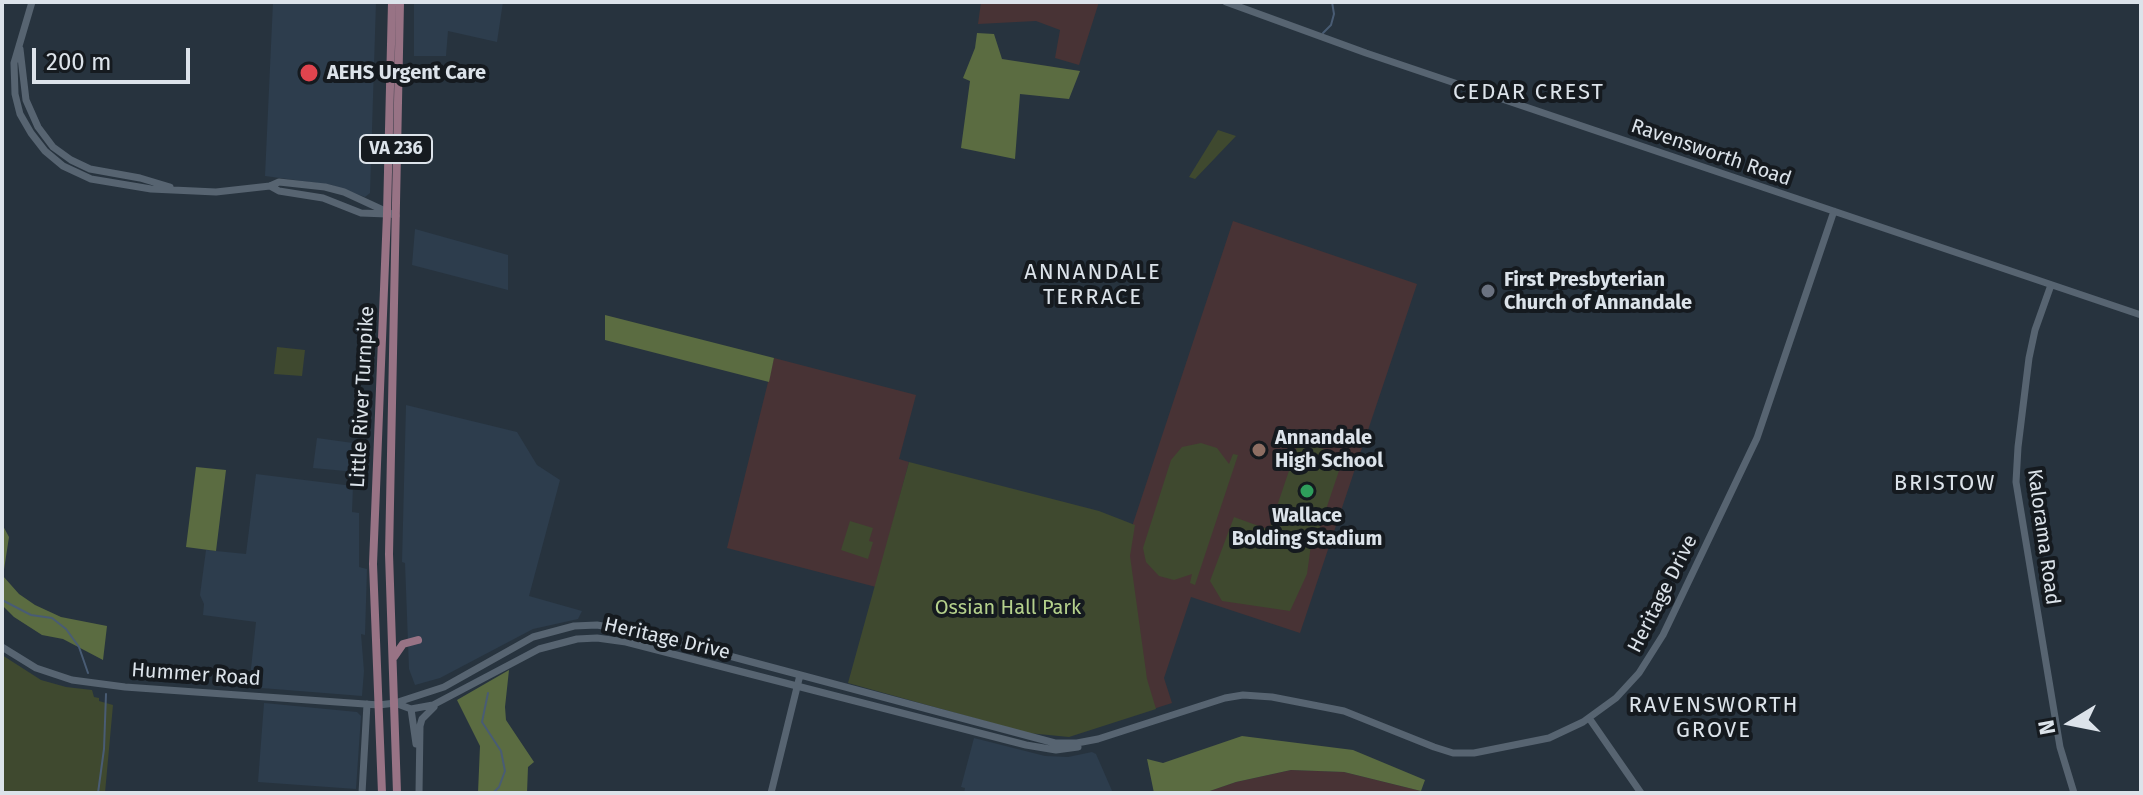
<!DOCTYPE html>
<style>
body{margin:0}
#map{position:relative;width:2143px;height:795px;overflow:hidden;background:#27333e;font-family:"Fira Sans",sans-serif}
canvas{display:block}
.frame{position:absolute;inset:0;border:4px solid #dce3ea;pointer-events:none}
.north{position:absolute;left:2031px;top:683px;width:80px;height:80px;-webkit-text-stroke:6px #151a1f;paint-order:stroke;rotate:260deg;font-size:22px;font-weight:700;line-height:32px;text-align:center;color:#dce3ea}
.north::after{content:'';display:block;margin:auto;width:28px;height:36px;background:#dce3ea;clip-path:polygon(50% 0,100% 100%,50% 72%,0 100%)}
.scale{position:absolute;left:32px;top:48px;width:158px;height:36px;box-sizing:border-box;border:4px solid #dce3ea;border-top:0;padding-left:10px;font-size:24px;line-height:28px;white-space:nowrap;color:#dce3ea;-webkit-text-stroke:6px #151a1f;paint-order:stroke}
</style>
<div id="map">
<canvas width="2143" height="795"></canvas>
<div class="frame"></div>
<div class="north">N</div>
<div class="scale">200 m</div>
</div>
<script>
const g = document.querySelector('canvas').getContext('2d');
g.lineJoin = 'round';
function fill(path, color) {
  g.fillStyle = color;
  g.fill(path, 'evenodd');
}
function toPath(rows) {
  const path = new Path2D();
  for (const r of rows) {
    path.moveTo(r[0], r[1]);
    for (let i = 2; i < r.length; i += 2) path.lineTo(r[i], r[i + 1]);
  }
  return path;
}
function trace(path, color, width, dash) {
  g.strokeStyle = color;
  g.lineWidth = width;
  g.lineCap = dash ? 'butt' : 'round';
  g.setLineDash(dash || []);
  g.stroke(path);
}
function write(font, color, halo, rows, align = 'center') {
  g.font = font + ' "Fira Sans",sans-serif';
  g.lineWidth = 8;
  g.setLineDash([]);
  g.textBaseline = 'middle';
  g.strokeStyle = halo;
  g.fillStyle = color;
  for (const [text, x, y, turn = 0] of rows) {
    g.save();
    g.translate(x, y);
    g.rotate((+turn || 0) * Math.PI / 180);
    g.textAlign = isNaN(turn) ? turn : align;
    if (halo) g.strokeText(text, 0, 0);
    g.fillText(text, 0, 0);
    g.restore();
  }
}
fill(toPath([
 [273,2,376,2,370,193,365,197,332,185,265,176],
 [414,2,503,2,497,42,448,31,446,56,414,56],
 [415,229,508,255,508,290,412,265],
 [406,405,517,432,537,465,560,480,529,596,582,611,578,619,533,629,440,678,415,685,409,669,405,563,402,562],
 [317,438,360,444,356,472,313,468],
 [256,474,353,486,352,512,359,513,359,567,367,569,365,635,361,634,364,671,362,696,249,687,256,622,203,615,204,604,200,595,206,550,246,554],
 [264,703,357,712,361,716,356,789,258,782],
 [974,738,1045,756,1068,757,1092,752,1096,754,1113,793,964,793,965,788,961,787]
]), '#2d3d4d');
fill(toPath([
 [981,2,1099,2,1079,65,1055,58,1060,30,1036,21,978,24],
 [1233,221,1417,284,1300,633,1191,597,1164,678,1172,703,1150,710,1117,572],
 [774,358,916,395,899,459,909,462,876,587,727,548],
 [1291,770,1344,772,1421,791,1204,793,1236,782]
]), '#483335');
fill(toPath([
 [1218,130,1236,136,1195,179,1189,177],
 [277,347,305,350,302,376,274,374],
 [1299,441,1344,456,1315,542,1270,527],
 [1201,443,1217,448,1229,464,1233,454,1238,455,1195,585,1190,583,1192,574,1174,580,1159,576,1146,562,1143,548,1171,460,1182,447],
 [909,462,1099,511,1135,525,1130,556,1147,679,1156,709,1069,737,1028,733,848,683],
 [1234,517,1311,545,1307,574,1290,611,1222,601,1210,581],
 [850,521,873,528,869,541,873,542,868,559,841,550],
 [2,655,41,680,66,687,92,690,94,697,99,698,99,701,113,705,105,793,2,793]
]), '#3f492f');
fill(toPath([
 [977,33,994,34,1002,59,1080,71,1069,99,1020,94,1015,159,961,148,970,81,963,78,975,48],
 [605,315,774,358,769,382,605,340],
 [196,467,226,470,216,551,186,547],
 [2,524,9,537,3,576,19,594,35,605,61,617,107,626,103,660,63,639,42,635,14,617,2,605],
 [509,670,505,707,506,720,534,762,528,767,527,793,478,793,480,746,457,700],
 [1242,736,1353,750,1425,780,1421,791,1344,772,1291,770,1236,782,1204,793,1154,793,1147,759,1163,763]
]), '#5b6c41');
trace(toPath([
 [1323,33,1331,25,1334,14,1332,2],
 [2,567,2,574],
 [2,600,31,615,52,618,66,629,79,647,88,673],
 [488,693,482,722,501,751,505,771,499,787,493,793],
 [98,793,104,749,106,694]
]), '#495c74', 2);
trace(toPath([
 [32,2,14,63,15,94,20,114,31,133,45,151,63,166,91,179,151,189,216,192,270,186,279,182,325,187,344,192,396,216],
 [1226,2,1366,53,2141,315],
 [20,49,26,100,38,127,53,147,71,160,90,169,140,178,170,187],
 [270,186,279,191,323,198,361,213,387,214],
 [2051,285,2035,330,2029,358,2018,447,2016,482,2060,747,2074,793],
 [2,647,36,668,72,680,125,687,379,705,395,703,444,687,533,637,574,626,597,625,647,634,1055,743,1077,743,1098,739,1225,698,1243,695,1272,697,1344,711,1434,747,1453,753,1474,753,1549,738,1583,722,1616,698,1639,673,1663,635,1757,438,1834,211],
 [395,703,411,709,433,705,539,649,577,639,597,638,626,642,1026,745,1056,750,1078,747],
 [411,709,416,744],
 [1589,718,1641,793],
 [362,793,367,704],
 [419,793,420,726,422,719,434,707],
 [771,793,800,675]
]), '#576471', 7);
trace(toPath([
 [394,657,403,644,418,640],
 [382,793,373,564,387,214,392,2],
 [397,793,389,554,400,2]
]), '#987385', 8);
for (const [x, y, r, color] of [
 [309,73,10,"#e0444e"],
 [1488,291,8,"#6b7280"],
 [1259,450,8,"#8d6e63"],
 [1307,491,8,"#2e9e5b"]
]) {
  const dot = new Path2D();
  dot.arc(x, y, r, 0, 2 * Math.PI);
  g.fillStyle = color;
  g.fill(dot);
  trace(dot, '#151a1f', 3);
}
for (const [x, y, w] of [
 [396,149,72]
]) {
  const box = new Path2D();
  box.roundRect(x - w / 2, y - 14, w, 28, 6);
  g.fillStyle = '#151a1f';
  g.fill(box);
  trace(box, '#dce3ea', 2);
}
write('bold 18px', '#dce3ea', null, [
 ["VA 236",396,149]
]);
write('bold 20px', '#dce3ea', '#151a1f', [
 ["AEHS Urgent Care",327,73],
 ["First Presbyterian",1504,280],
 ["Church of Annandale",1504,303],
 ["Annandale",1275,438],
 ["High School",1275,461],
 ["Wallace",1307,516,"center"],
 ["Bolding Stadium",1307,539,"center"]
], 'left');
write('20px', '#dce3ea', '#151a1f', [
 ["Ravensworth Road",1711,153,19],
 ["Little River Turnpike",363,397,-87],
 ["Kalorama Road",2043,537,82],
 ["Heritage Drive",1663,594,-63],
 ["Heritage Drive",667,639,13],
 ["Hummer Road",196,675,4]
]);
write('20px', '#b5d18c', '#151a1f', [
 ["Ossian Hall Park",1008,608]
]);
g.letterSpacing = '2px';
write('22px', '#dce3ea', '#151a1f', [
 ["CEDAR CREST",1529,93],
 ["ANNANDALE",1093,273],
 ["TERRACE",1093,298],
 ["BRISTOW",1945,484],
 ["RAVENSWORTH",1714,706],
 ["GROVE",1714,731]
]);
g.letterSpacing = '0px';
</script>
